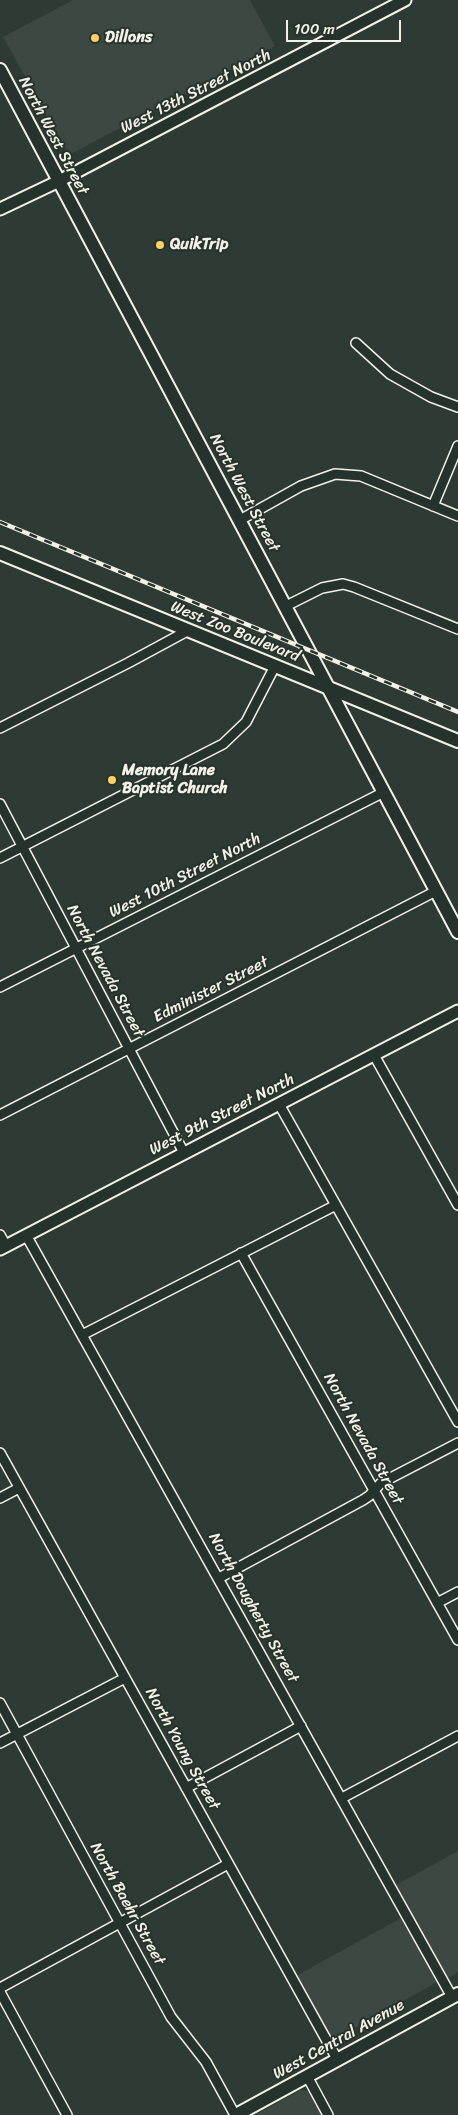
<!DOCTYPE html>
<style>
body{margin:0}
#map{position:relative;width:458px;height:2115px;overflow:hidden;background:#2e3b34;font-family:Sriracha,sans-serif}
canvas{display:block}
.scale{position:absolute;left:286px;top:20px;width:115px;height:22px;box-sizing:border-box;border:2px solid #f4f1e8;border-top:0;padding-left:6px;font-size:15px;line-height:18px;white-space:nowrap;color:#f4f1e8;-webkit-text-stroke:4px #26332d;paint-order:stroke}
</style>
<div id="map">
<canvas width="458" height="2115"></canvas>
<div class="scale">100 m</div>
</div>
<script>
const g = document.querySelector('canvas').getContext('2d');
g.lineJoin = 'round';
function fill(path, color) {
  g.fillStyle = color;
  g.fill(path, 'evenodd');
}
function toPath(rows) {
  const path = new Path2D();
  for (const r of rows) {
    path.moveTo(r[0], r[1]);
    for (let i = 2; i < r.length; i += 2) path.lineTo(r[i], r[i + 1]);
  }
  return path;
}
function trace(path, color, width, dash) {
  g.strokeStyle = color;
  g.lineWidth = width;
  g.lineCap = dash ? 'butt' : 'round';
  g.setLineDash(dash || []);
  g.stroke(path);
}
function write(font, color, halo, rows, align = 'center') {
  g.font = font + ' Sriracha,sans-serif';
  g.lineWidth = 4;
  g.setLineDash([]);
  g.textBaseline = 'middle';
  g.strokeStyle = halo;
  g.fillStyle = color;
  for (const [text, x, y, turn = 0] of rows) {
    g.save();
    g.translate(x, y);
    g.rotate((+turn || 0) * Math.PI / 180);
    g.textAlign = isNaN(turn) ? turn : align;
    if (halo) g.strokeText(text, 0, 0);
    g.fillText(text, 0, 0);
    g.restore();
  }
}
fill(toPath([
 [73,0,250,0,275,46,69,155,3,37],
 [458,1851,458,1972,448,1978,396,1885],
 [401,1918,437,1982,333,2040,296,1976],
 [306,2090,312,2095,322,2115,255,2115,299,2091]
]), '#3c4841');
const minor = toPath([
 [356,343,390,374,431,397,458,407],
 [433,506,458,446],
 [240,520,301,486,335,474,361,476,458,516],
 [286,606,322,588,343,584,354,587,458,629],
 [0,728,128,663,189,630],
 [0,804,184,1153],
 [0,858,223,744,246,722,275,666],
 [0,987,384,792],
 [374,1055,458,1205],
 [279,1104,458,1422],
 [0,1115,436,891],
 [0,1235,6,1246],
 [26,1235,452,1997],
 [241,1253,458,1640],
 [82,1335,336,1205],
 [0,1453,337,2059],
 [0,1498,19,1488],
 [219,1578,363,1500,369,1496,381,1483,458,1443],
 [437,1603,458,1592],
 [0,1703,171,2017,206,2062,235,2115],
 [0,1743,125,1678],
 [186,1788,301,1726],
 [342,1798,458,1736],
 [0,1988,228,1864],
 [0,1992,67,2115],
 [307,2076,328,2115]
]);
const tertiary = toPath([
 [0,209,59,181,405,0],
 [0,1249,458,1011]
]);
const secondary = toPath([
 [0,70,458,932],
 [0,553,458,741],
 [236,2115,458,1994]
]);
trace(minor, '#f4f1e8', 12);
trace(tertiary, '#f4f1e8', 15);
trace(secondary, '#f4f1e8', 16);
trace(minor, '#26332d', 9);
trace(tertiary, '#26332d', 11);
trace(secondary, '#26332d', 12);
const rail = toPath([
 [0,522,458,712]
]);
trace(rail, '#f4f1e8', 4.5);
trace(rail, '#26332d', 2.5, [8]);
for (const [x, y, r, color] of [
 [95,38,5,"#ffd166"],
 [160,245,5,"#ffd166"],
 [112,780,5,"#ffd166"]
]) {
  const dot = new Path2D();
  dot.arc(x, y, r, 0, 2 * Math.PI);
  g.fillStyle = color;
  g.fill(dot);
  trace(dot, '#26332d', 2);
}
write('bold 16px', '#f4f1e8', '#26332d', [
 ["Dillons",105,38],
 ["QuikTrip",170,245],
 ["Memory Lane",122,771],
 ["Baptist Church",122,789]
], 'left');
write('16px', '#f4f1e8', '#26332d', [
 ["West 13th Street North",196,92,-27],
 ["North West Street",53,136,62],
 ["North West Street",244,493,62],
 ["West Zoo Boulevard",235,632,22],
 ["West 10th Street North",185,876,-27],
 ["North Nevada Street",105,971,62],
 ["Edminister Street",211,990,-27],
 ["West 9th Street North",222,1115,-27],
 ["North Nevada Street",363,1439,61],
 ["North Dougherty Street",253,1608,61],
 ["North Young Street",182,1749,61],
 ["North Baehr Street",127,1904,61],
 ["West Central Avenue",339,2040,-29]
]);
</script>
